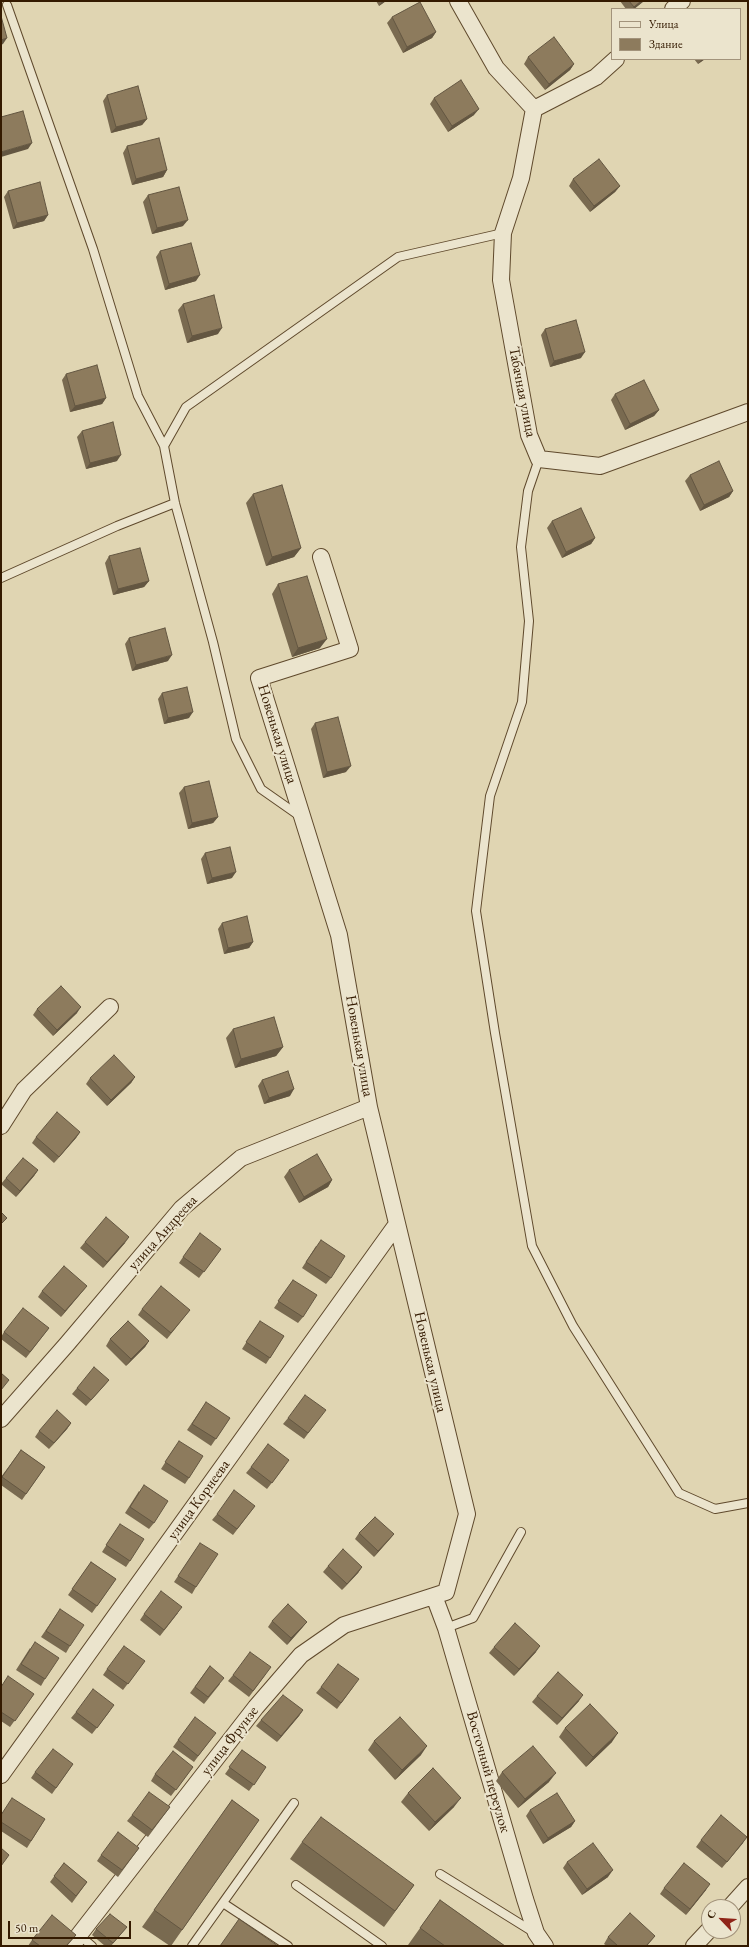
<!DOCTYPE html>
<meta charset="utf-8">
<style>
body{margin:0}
#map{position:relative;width:749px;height:1947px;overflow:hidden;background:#e0d5b2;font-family:"EB Garamond",serif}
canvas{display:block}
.frame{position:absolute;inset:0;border:2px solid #341a00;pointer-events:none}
.legend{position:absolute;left:611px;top:8px;width:130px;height:52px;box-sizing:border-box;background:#ebe4cd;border:1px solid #a2937b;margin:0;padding:5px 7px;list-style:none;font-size:12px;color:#341a00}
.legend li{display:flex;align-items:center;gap:8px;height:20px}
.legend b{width:20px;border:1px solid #a2937b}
.north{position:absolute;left:701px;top:1899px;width:40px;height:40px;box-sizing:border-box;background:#ebe4cd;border:1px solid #a2937b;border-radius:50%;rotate:295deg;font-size:11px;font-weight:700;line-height:16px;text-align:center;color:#341a00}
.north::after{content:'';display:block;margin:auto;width:14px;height:18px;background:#8f2418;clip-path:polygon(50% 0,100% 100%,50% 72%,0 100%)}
.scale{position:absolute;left:8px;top:1921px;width:123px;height:18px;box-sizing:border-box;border:2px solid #341a00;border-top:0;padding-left:5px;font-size:12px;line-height:14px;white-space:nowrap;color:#341a00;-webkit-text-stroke:3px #ebe4cd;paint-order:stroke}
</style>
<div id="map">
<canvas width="749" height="1947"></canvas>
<div class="frame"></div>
<ul class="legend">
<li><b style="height:5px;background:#ebe4cd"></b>Улица</li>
<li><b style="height:11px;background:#8d7b5d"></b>Здание</li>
</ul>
<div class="north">С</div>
<div class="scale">50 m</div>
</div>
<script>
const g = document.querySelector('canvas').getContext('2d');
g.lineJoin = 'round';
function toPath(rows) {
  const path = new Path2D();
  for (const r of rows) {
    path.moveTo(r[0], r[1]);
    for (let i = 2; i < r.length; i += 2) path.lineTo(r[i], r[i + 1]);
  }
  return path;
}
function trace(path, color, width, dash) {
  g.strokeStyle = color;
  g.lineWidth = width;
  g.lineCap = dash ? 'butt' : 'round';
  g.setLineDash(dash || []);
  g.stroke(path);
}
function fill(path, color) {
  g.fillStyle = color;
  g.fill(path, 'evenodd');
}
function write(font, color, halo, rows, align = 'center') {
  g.font = font + ' "EB Garamond",serif';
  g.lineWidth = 4;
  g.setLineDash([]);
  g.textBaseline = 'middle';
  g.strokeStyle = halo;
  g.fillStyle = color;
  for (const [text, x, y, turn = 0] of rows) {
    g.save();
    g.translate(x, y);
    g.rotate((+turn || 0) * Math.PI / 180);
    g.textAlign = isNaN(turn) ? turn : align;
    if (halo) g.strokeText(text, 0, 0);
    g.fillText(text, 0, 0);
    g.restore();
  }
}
const lane = toPath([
 [7,5,93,249,138,396,164,446],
 [539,459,528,491,521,547,529,621,522,702,490,796,476,911,495,1033,532,1246,573,1326,679,1493,715,1509,748,1503],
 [1,578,117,526,175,503],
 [301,817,261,789,236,739,213,642,175,503,164,446,186,407,398,257,503,233],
 [446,1628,473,1618,521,1532],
 [440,1874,535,1933],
 [296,1885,382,1946],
 [223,1903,288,1946],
 [79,1935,92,1946],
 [192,1946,294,1803]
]);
const street = toPath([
 [458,1,496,68,534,109,596,77,616,59],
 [673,9,682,1],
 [534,109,521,178,503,233,501,280,529,435,539,459,600,466,748,412],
 [1,1126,24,1090,110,1007],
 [1,1419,67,1344,182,1208,241,1158,369,1107],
 [434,1596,446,1628,525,1899,536,1933,545,1946],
 [1,1775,397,1224],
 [730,1907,748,1887],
 [73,1946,79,1935,256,1707,301,1655,344,1625,446,1592,467,1514,369,1107,339,935,259,678,350,649,321,557],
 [694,1946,709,1930]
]);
trace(lane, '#5f492c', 10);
trace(street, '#5f492c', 18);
trace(lane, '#ebe4cd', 8);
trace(street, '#ebe4cd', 16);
fill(toPath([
 [376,1,386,1,379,6],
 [620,1,644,1,634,9,626,9],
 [392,17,436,32,432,38,403,53,387,23],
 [528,57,574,64,570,70,545,90,524,64],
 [694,59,705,59,698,64],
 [107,95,147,119,142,125,111,133,103,101],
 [434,98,474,115,448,132,430,104],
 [127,146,167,170,163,177,132,185,123,153],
 [573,179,620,186,615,192,590,212,569,186],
 [8,191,48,215,44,221,13,229,4,197],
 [148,195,183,226,152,234,143,202],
 [160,251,196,281,165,290,156,257],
 [183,304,218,334,187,343,178,310],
 [545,329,581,358,550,367,541,335],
 [66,374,106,398,102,404,70,412,62,380],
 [615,394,659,410,654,416,625,430,611,400],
 [82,431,117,461,86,469,77,437],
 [690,475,733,491,729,497,700,511,685,481],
 [253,494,301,548,294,557,266,566,246,503],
 [552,521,595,538,591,544,562,558,547,528],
 [109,556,149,581,144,587,113,595,105,563],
 [278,584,320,648,292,657,272,594],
 [129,638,168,661,132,671,125,644],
 [162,693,189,718,164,724,158,699],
 [315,723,346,772,323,778,311,729],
 [184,787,218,817,213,823,188,829,179,793],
 [205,853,232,878,207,884,201,859],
 [222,923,253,942,249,948,224,954,218,929],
 [37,1009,77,1013,53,1036,33,1015],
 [233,1029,283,1047,276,1056,235,1068,226,1038],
 [135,1077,131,1083,107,1106,86,1084,90,1078],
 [262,1080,290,1096,264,1104,258,1086],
 [80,1132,76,1138,54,1163,32,1143,36,1137],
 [38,1170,34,1176,16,1197,1,1184,6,1178],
 [289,1170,332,1180,328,1187,299,1203,284,1177],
 [85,1242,125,1243,103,1268,80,1248],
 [316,1246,331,1278,326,1284,302,1268],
 [221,1249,199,1278,179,1263,183,1257],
 [293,1280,303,1317,298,1323,274,1308],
 [87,1286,82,1292,61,1317,38,1297,42,1291],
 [142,1309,190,1310,167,1339,138,1315],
 [256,1327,284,1336,266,1364,242,1349],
 [49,1328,26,1358,1,1339,1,1337,4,1332],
 [110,1339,149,1341,145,1347,126,1366,106,1346],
 [109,1380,104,1386,86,1406,72,1394,77,1388],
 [202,1408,230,1418,211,1446,187,1430],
 [321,1416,304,1439,283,1424,288,1418],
 [71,1423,67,1429,49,1449,35,1437,39,1431],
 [175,1447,189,1478,185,1484,161,1469],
 [21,1450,45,1467,22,1500,1,1485,1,1477],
 [285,1466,267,1489,246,1473,251,1467],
 [139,1491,154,1523,149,1529,125,1513],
 [255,1506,233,1535,212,1520,217,1514],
 [116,1530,130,1561,126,1567,102,1552],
 [359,1533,394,1534,389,1540,374,1557,355,1539],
 [196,1549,196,1587,192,1594,174,1582],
 [91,1562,116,1579,92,1613,68,1595],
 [328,1566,362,1567,358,1573,342,1590,323,1572],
 [178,1613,160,1636,140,1620,144,1614],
 [56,1615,70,1646,66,1653,41,1637],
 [272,1621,307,1622,302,1628,287,1645,268,1627],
 [494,1647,536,1652,514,1676,489,1653],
 [30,1648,45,1679,41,1686,16,1670],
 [145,1661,123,1690,103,1675,107,1669],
 [210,1666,220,1684,204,1704,190,1693],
 [266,1674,249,1697,228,1681,233,1675],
 [354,1686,337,1709,316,1693,321,1687],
 [1,1687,34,1694,10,1727,1,1721],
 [537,1696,579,1701,557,1725,532,1702],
 [303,1710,299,1716,277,1742,256,1726,261,1720],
 [110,1711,92,1734,71,1718,76,1712],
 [565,1728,612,1742,586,1767,559,1737],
 [211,1739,194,1762,173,1747,178,1740],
 [374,1741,421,1755,395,1780,368,1750],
 [242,1750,266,1767,249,1791,225,1774],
 [73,1764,52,1794,31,1778,35,1772],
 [193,1767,171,1796,151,1781,155,1774],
 [502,1772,549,1782,518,1808,496,1781],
 [408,1793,454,1807,429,1831,401,1802],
 [232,1800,259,1820,171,1946,170,1946,142,1927],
 [170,1807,148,1837,127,1821,132,1815],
 [530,1810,575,1821,571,1827,543,1844,526,1816],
 [1,1815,45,1819,27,1848,1,1831],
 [701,1840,743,1843,722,1868,696,1847],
 [302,1842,414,1885,384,1927,290,1859],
 [139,1848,118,1877,97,1861,101,1855],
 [567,1862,608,1877,582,1895,563,1868],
 [64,1863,87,1882,72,1903,50,1882],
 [664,1888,706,1890,686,1915,660,1894],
 [440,1900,505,1946,410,1946,408,1945],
 [127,1927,111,1946,105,1946,92,1935,96,1929],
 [76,1935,67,1946,28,1946,32,1940],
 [655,1936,647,1946,607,1946,604,1944,608,1937]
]), '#796a50');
fill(toPath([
 [382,1,386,1,379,6],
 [641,1,644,1,634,9,632,9,634,7],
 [436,32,432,38,403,53,407,47],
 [7,38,3,44,1,45,1,40],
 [702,59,705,59,698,64],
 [574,64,570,70,545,90,549,84],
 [479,109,474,115,448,132,452,126],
 [147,119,142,125,111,133,116,127],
 [32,143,28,149,1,157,1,152],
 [167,170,163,177,132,185,136,179],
 [620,186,615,192,590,212,594,206],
 [48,215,44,221,13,229,17,223],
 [188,220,183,226,152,234,157,228],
 [200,275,196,281,165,290,169,284],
 [222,328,218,334,187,343,192,336],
 [585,352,581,358,550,367,554,361],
 [106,398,102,404,70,412,75,406],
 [659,410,654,416,625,430,630,424],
 [121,455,117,461,86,469,90,463],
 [733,491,729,497,700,511,704,505],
 [595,538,591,544,562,558,566,552],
 [301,548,294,557,266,566,272,557],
 [149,581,144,587,113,595,118,589],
 [327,639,320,648,292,657,298,648],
 [172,655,168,661,132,671,136,665],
 [193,712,189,718,164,724,168,718],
 [351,766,346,772,323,778,327,772],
 [218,817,213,823,188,829,192,823],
 [236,872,232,878,207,884,212,878],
 [253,942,249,948,224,954,228,948],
 [81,1007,77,1013,53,1036,57,1030],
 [283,1047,276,1056,235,1068,241,1059],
 [135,1077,131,1083,107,1106,111,1100],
 [294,1089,290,1096,264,1104,269,1098],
 [80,1132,76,1138,54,1163,59,1157],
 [38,1170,34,1176,16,1197,20,1191],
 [332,1180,328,1187,299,1203,304,1197],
 [129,1237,125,1243,103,1268,107,1262],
 [87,1286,82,1292,61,1317,65,1311],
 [149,1341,145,1347,126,1366,131,1359],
 [71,1423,67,1429,49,1449,54,1443],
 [394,1534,389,1540,374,1557,378,1551],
 [362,1567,358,1573,342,1590,347,1584],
 [307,1622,302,1628,287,1645,291,1638],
 [540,1646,536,1652,514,1676,519,1669],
 [583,1695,579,1701,557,1725,562,1718],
 [303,1710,299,1716,277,1742,281,1736],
 [618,1733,612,1742,586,1767,593,1757],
 [427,1746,421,1755,395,1780,402,1770],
 [556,1773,549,1782,518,1808,525,1799],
 [461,1798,454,1807,429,1831,435,1822],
 [575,1821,571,1827,543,1844,548,1838],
 [747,1837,743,1843,722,1868,727,1862],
 [613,1870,608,1877,582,1895,587,1889],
 [710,1884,706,1890,686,1915,690,1909],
 [414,1885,402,1902,384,1927,395,1911]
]), '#635641');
const building = toPath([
 [629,1,641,1,634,7,629,1],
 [420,2,436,32,407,47,392,17,420,2],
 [1,16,7,38,1,40,1,16],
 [554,37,574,64,549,84,528,57,554,37],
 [461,80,479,109,452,126,434,98,461,80],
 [138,86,147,119,116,127,107,95,138,86],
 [23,111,32,143,1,152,1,117,23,111],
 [159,138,167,170,136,179,127,146,159,138],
 [599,159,620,186,594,206,573,179,599,159],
 [40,182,48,215,17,223,8,191,40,182],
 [179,187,188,220,157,228,148,195,179,187],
 [191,243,200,275,169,284,160,251,191,243],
 [214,295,222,328,192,336,183,304,214,295],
 [576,320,585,352,554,361,545,329,576,320],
 [97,365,106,398,75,406,66,374,97,365],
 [644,380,659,410,630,424,615,394,644,380],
 [113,422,121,455,90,463,82,431,113,422],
 [719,461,733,491,704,505,690,475,719,461],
 [282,485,301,548,272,557,253,494,282,485],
 [581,508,595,538,566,552,552,521,581,508],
 [140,548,149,581,118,589,109,556,140,548],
 [307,576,327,639,298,648,278,584,307,576],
 [165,628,172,655,136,665,129,638,165,628],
 [187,687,193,712,168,718,162,693,187,687],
 [338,717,351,766,327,772,315,723,338,717],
 [209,781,218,817,192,823,184,787,209,781],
 [230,847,236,872,212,878,205,853,230,847],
 [247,916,253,942,228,948,222,923,247,916],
 [61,986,81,1007,57,1030,37,1009,61,986],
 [274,1017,283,1047,241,1059,233,1029,274,1017],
 [114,1055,135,1077,111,1100,90,1078,114,1055],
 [288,1071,294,1089,269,1098,262,1080,288,1071],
 [57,1112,80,1132,59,1157,36,1137,57,1112],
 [317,1154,332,1180,304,1197,289,1170,317,1154],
 [23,1158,38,1170,20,1191,6,1178,23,1158],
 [1,1212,7,1218,1,1224,1,1212],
 [106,1217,129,1237,107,1262,85,1242,106,1217],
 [200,1233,221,1249,204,1272,183,1257,200,1233],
 [321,1240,345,1256,331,1278,306,1262,321,1240],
 [64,1266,87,1286,65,1311,42,1291,64,1266],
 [293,1280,317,1295,303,1317,278,1301,293,1280],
 [161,1286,190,1310,171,1333,142,1309,161,1286],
 [23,1308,49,1328,30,1352,4,1332,23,1308],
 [128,1321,149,1341,131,1359,110,1339,128,1321],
 [260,1321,284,1336,270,1358,246,1342,260,1321],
 [94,1367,109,1380,91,1400,77,1388,94,1367],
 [1,1373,9,1380,1,1390,1,1373],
 [305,1395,326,1410,308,1433,288,1418,305,1395],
 [206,1402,230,1418,216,1439,192,1424,206,1402],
 [57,1410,71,1423,54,1443,39,1431,57,1410],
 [179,1441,203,1456,189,1478,165,1462,179,1441],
 [268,1444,289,1460,272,1483,251,1467,268,1444],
 [21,1450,45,1467,26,1494,2,1477,21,1450],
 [144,1485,168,1501,154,1523,130,1507,144,1485],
 [234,1490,255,1506,237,1529,217,1514,234,1490],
 [375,1517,394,1534,378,1551,359,1533,375,1517],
 [120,1524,144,1539,130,1561,106,1545,120,1524],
 [200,1543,218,1554,196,1587,178,1576,200,1543],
 [343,1549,362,1567,347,1584,328,1566,343,1549],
 [91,1562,116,1579,97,1606,72,1589,91,1562],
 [161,1591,182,1607,164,1630,144,1614,161,1591],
 [288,1604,307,1622,291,1638,272,1621,288,1604],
 [60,1609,84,1625,70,1646,46,1631,60,1609],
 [515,1623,540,1646,519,1669,494,1647,515,1623],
 [35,1642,59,1658,45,1679,21,1664,35,1642],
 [124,1646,145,1661,128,1684,107,1669,124,1646],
 [250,1652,271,1667,253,1691,233,1675,250,1652],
 [338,1664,359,1679,341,1703,321,1687,338,1664],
 [210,1666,224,1678,208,1697,195,1687,210,1666],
 [558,1672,583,1695,562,1718,537,1696,558,1672],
 [8,1676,34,1694,15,1721,1,1712,1,1687,8,1676],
 [93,1689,114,1705,97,1728,76,1712,93,1689],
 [283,1695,303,1710,281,1736,261,1720,283,1695],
 [590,1704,618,1733,593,1757,565,1728,590,1704],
 [195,1717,216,1733,198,1756,178,1740,195,1717],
 [400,1717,427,1746,402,1770,374,1741,400,1717],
 [533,1746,556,1773,525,1799,502,1772,533,1746],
 [53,1749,73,1764,56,1788,35,1772,53,1749],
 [242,1750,266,1767,254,1785,229,1767,242,1750],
 [173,1751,193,1767,176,1790,155,1774,173,1751],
 [433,1768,461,1798,435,1822,408,1793,433,1768],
 [149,1792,170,1807,152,1830,132,1815,149,1792],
 [557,1793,575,1821,548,1838,530,1810,557,1793],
 [12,1798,45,1819,31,1841,1,1822,1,1815,12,1798],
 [232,1800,259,1820,182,1930,154,1910,232,1800],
 [721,1815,747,1837,727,1862,701,1840,721,1815],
 [321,1817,414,1885,395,1911,302,1842,321,1817],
 [118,1832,139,1848,122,1870,101,1855,118,1832],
 [593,1843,613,1870,587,1889,567,1862,593,1843],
 [1,1848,9,1855,1,1866,1,1848],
 [64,1863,87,1882,76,1896,54,1876,64,1863],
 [684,1863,710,1884,690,1909,664,1888,684,1863],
 [440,1900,505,1946,445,1946,420,1928,440,1900],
 [630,1913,655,1936,646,1946,618,1946,608,1937,630,1913],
 [110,1914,127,1927,113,1943,96,1929,110,1914],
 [52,1915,76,1935,66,1946,40,1946,32,1940,52,1915],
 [239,1919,278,1946,220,1946,239,1919]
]);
fill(building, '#8d7b5d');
trace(building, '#635641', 1);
write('15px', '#341a00', '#ebe4cd', [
 ["Табачная улица",522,392,79],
 ["Новенькая улица",277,734,73],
 ["Новенькая улица",359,1046,80],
 ["улица Андреева",163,1233,-48],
 ["Новенькая улица",430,1362,77],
 ["улица Корнеева",199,1500,-54],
 ["улица Фрунзе",230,1741,-52],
 ["Восточный переулок",488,1772,74]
]);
</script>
